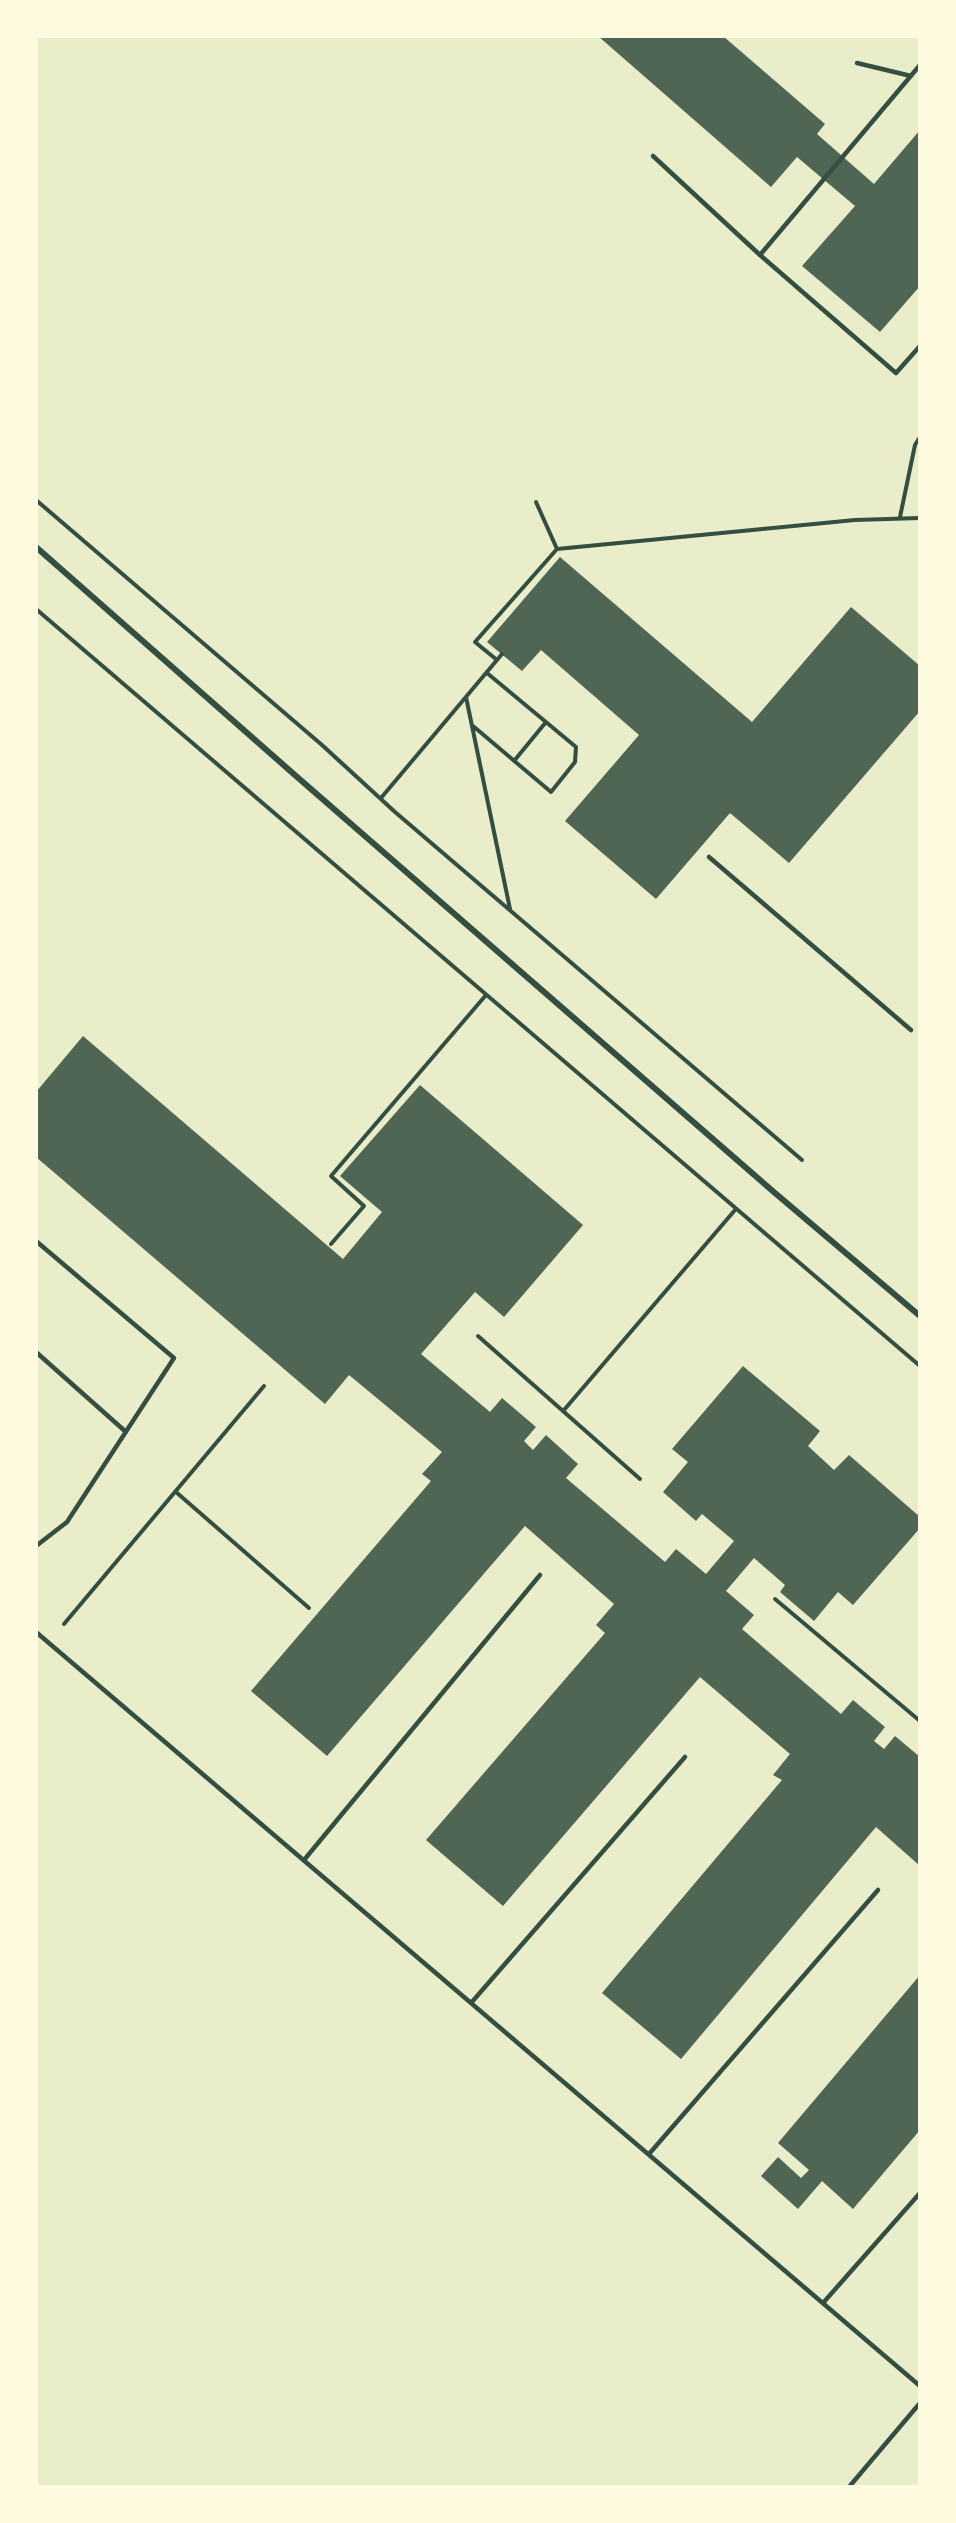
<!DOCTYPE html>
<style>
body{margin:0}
#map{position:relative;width:956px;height:2523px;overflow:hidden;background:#e9edc9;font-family:Georgia,serif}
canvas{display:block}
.frame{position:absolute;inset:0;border:38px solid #fefae0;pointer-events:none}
</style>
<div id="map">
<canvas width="956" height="2523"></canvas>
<div class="frame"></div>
</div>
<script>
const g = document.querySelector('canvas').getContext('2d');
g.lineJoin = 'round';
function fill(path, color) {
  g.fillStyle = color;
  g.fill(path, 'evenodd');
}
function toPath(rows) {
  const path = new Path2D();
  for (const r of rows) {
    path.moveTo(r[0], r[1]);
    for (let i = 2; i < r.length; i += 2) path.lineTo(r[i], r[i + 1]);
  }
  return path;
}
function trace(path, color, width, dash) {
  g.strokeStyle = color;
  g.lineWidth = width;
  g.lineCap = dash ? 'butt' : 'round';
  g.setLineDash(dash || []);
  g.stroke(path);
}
fill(toPath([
 [598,36,723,36,825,124,817,134,874,184,920,130,920,286,880,332,802,266,855,206,797,157,771,187],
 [560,557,752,722,851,607,920,666,920,711,789,863,730,813,656,899,565,821,639,735,541,650,522,671,487,642],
 [83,1036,343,1259,382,1212,340,1176,420,1085,583,1225,504,1317,475,1292,421,1354,490,1412,502,1398,536,1427,524,1441,533,1450,546,1435,578,1464,566,1478,665,1562,676,1549,706,1574,734,1541,702,1514,696,1521,663,1492,688,1462,672,1449,743,1366,820,1431,808,1446,834,1470,849,1455,920,1517,920,1528,853,1605,838,1592,814,1621,780,1592,785,1585,754,1558,726,1591,754,1615,742,1629,841,1714,853,1700,885,1727,874,1741,884,1749,895,1736,920,1757,920,1776,918,1778,920,1780,920,1866,876,1827,681,2059,602,1993,782,1780,773,1775,790,1754,700,1677,503,1906,426,1840,605,1633,596,1625,614,1604,525,1526,327,1756,251,1691,431,1481,422,1474,442,1452,349,1375,325,1404,36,1157,36,1092],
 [920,1975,920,2130,853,2209,822,2181,798,2209,761,2176,778,2157,801,2178,809,2170,778,2143]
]), '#4f6655');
trace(toPath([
 [36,500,322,745,395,812,802,1160],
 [536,502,557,549],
 [900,517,915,445,920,437],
 [36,609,920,1366],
 [497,660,475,642,557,549,855,520,920,518],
 [466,697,510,909],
 [473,726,551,792,575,762,576,747,487,673],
 [514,761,546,722],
 [381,798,502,654],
 [331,1244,364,1206,331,1176,486,995],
 [478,1336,640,1479],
 [564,1410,735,1210],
 [176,1492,309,1608],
 [775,1599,920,1721],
 [64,1624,264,1386]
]), '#344e41', 4);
trace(toPath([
 [857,63,911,76],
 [920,65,760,255,896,373,920,346],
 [653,156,760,255],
 [709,857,911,1030],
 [36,1241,174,1358,67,1522,36,1546],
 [36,1352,126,1432],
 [36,1632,920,2386],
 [304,1860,540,1575],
 [471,2003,685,1757],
 [649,2154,878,1890],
 [823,2303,920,2193],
 [849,2487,920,2403]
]), '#344e41', 4.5);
trace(toPath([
 [36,547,296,776,775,1193,920,1316]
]), '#344e41', 6);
</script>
